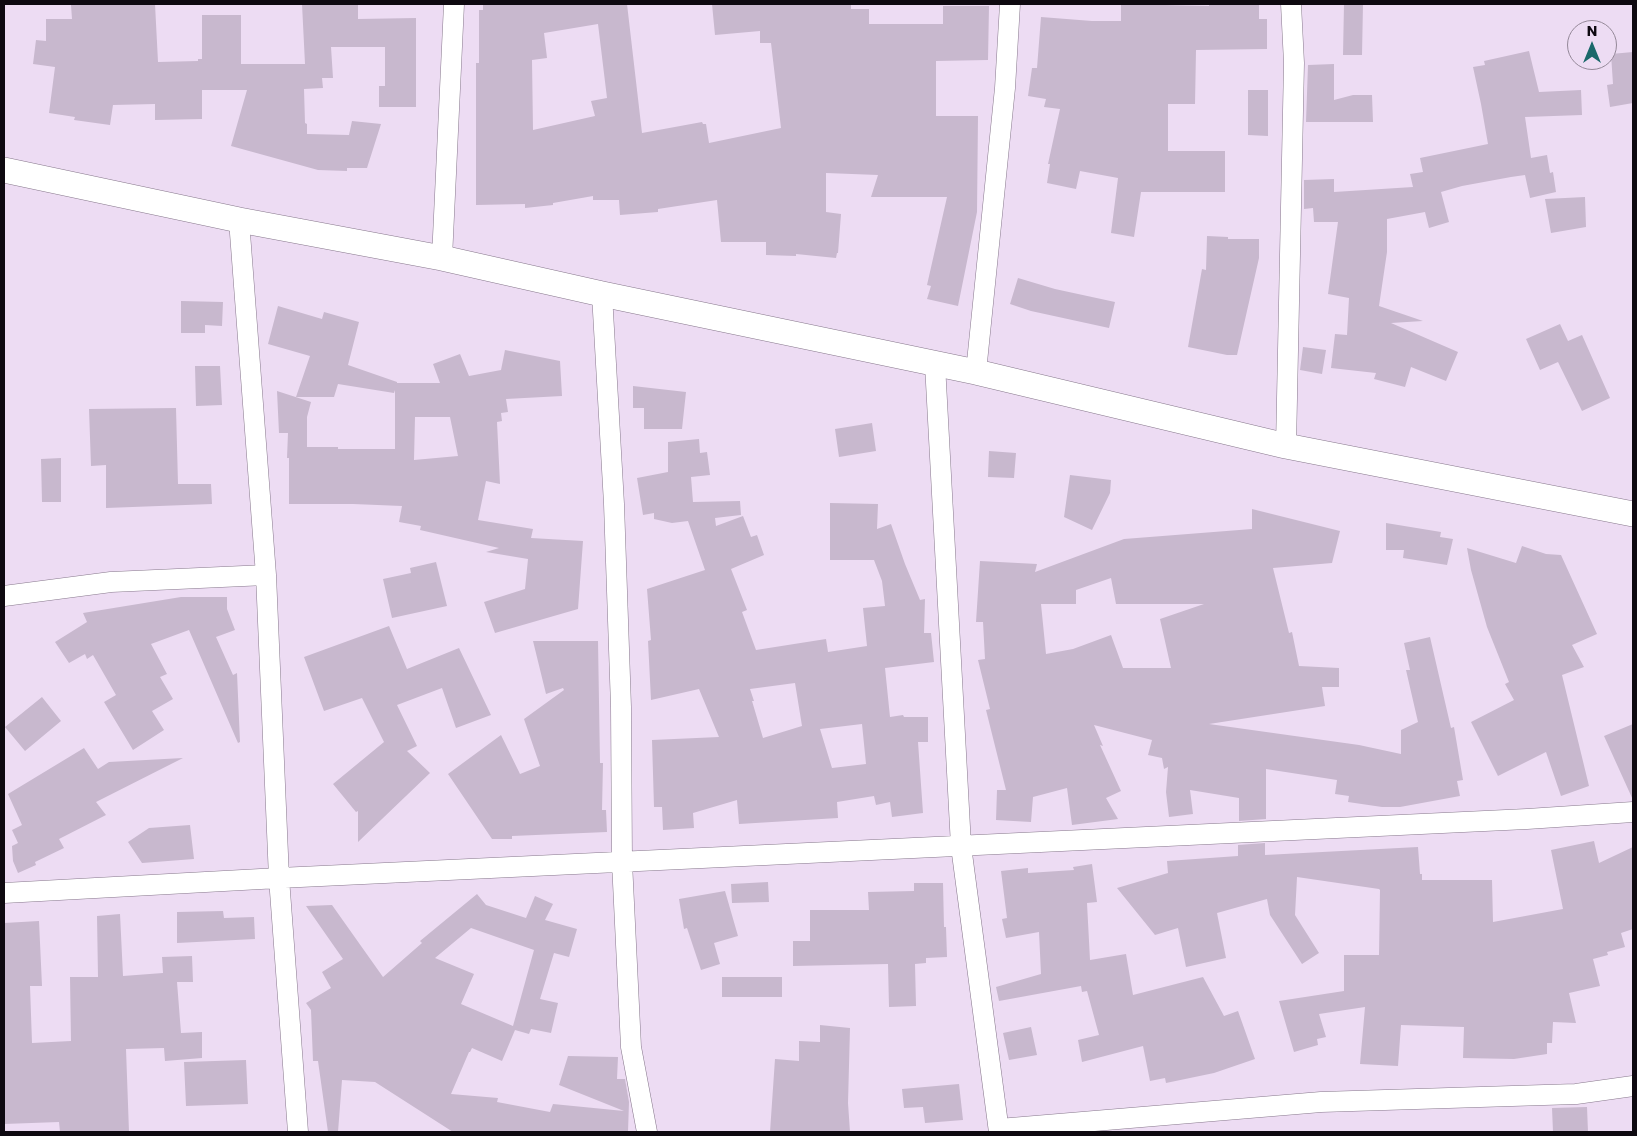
<!DOCTYPE html>
<style>
body{margin:0}
#map{position:relative;width:1637px;height:1136px;overflow:hidden;background:#eddcf3;font-family:Poppins,sans-serif}
canvas{display:block}
.frame{position:absolute;inset:0;border:5px solid #0e0910;pointer-events:none}
.north{position:absolute;left:1567px;top:20px;width:50px;height:50px;box-sizing:border-box;background:#eddcf3;border:1px solid #948898;border-radius:50%;rotate:0deg;font-size:14px;font-weight:700;line-height:20px;text-align:center;color:#0e0910}
.north::after{content:'';display:block;margin:auto;width:18px;height:22px;background:#1b686a;clip-path:polygon(50% 0,100% 100%,50% 72%,0 100%)}
</style>
<div id="map">
<canvas width="1637" height="1136"></canvas>
<div class="frame"></div>
<div class="north">N</div>
</div>
<script>
const g = document.querySelector('canvas').getContext('2d');
g.lineJoin = 'round';
function fill(path, color) {
  g.fillStyle = color;
  g.fill(path, 'evenodd');
}
function toPath(rows) {
  const path = new Path2D();
  for (const r of rows) {
    path.moveTo(r[0], r[1]);
    for (let i = 2; i < r.length; i += 2) path.lineTo(r[i], r[i + 1]);
  }
  return path;
}
function trace(path, color, width, dash) {
  g.strokeStyle = color;
  g.lineWidth = width;
  g.lineCap = dash ? 'butt' : 'round';
  g.setLineDash(dash || []);
  g.stroke(path);
}
fill(toPath([
 [102,4,155,4,158,62,198,61,198,59,202,59,202,15,241,15,241,64,305,64,302,4,358,4,358,19,416,18,416,107,379,107,379,86,385,86,385,47,331,47,333,78,322,78,323,88,304,89,305,123,307,124,307,134,349,135,352,121,381,124,367,168,347,168,347,171,318,170,231,146,247,90,202,90,202,119,155,120,155,104,113,105,110,125,74,120,75,117,49,113,55,67,33,64,36,40,46,41,46,19,72,19,71,5],
 [483,4,627,4,642,133,702,122,703,124,706,124,709,143,781,128,771,43,760,43,760,31,715,35,712,4,851,4,851,9,869,9,869,24,943,24,943,6,989,6,988,60,936,61,936,116,978,116,977,212,958,306,927,299,931,286,927,285,947,197,871,197,878,175,826,173,826,212,841,214,838,253,837,253,836,258,796,254,796,256,766,255,766,242,721,242,717,200,658,209,658,212,620,215,619,200,593,200,593,196,553,203,553,205,525,208,525,204,476,205,476,63,479,63,479,10,483,10],
 [598,24,607,98,591,101,595,116,533,130,532,60,547,58,544,33],
 [1121,4,1209,6,1209,4,1259,4,1259,19,1267,19,1267,49,1196,50,1195,104,1168,104,1168,151,1225,151,1225,192,1141,192,1134,237,1111,233,1118,178,1080,171,1076,189,1047,183,1050,164,1048,164,1060,109,1044,107,1046,99,1028,96,1032,68,1037,68,1041,17,1092,21,1121,21],
 [1344,4,1363,4,1362,55,1343,55],
 [1529,51,1539,92,1581,90,1582,115,1525,117,1531,158,1547,155,1550,173,1553,172,1556,192,1530,198,1525,175,1511,177,1462,186,1441,192,1449,222,1429,228,1425,212,1387,219,1387,252,1379,306,1423,321,1391,323,1458,352,1446,381,1411,367,1405,387,1374,379,1376,373,1331,368,1335,334,1347,335,1349,298,1328,294,1338,222,1314,222,1313,208,1304,209,1304,180,1334,179,1334,192,1413,187,1410,174,1423,172,1420,158,1488,144,1481,104,1473,67,1485,65,1484,61],
 [1633,52,1633,103,1610,107,1607,85,1613,84,1611,54],
 [1334,64,1334,100,1353,95,1372,95,1373,122,1306,122,1308,65],
 [1248,90,1268,90,1268,136,1248,135],
 [1585,197,1586,227,1551,233,1545,199],
 [1207,236,1228,237,1228,239,1259,239,1259,258,1237,355,1227,355,1188,347,1202,269,1206,270],
 [1018,278,1055,289,1115,302,1109,328,1031,311,1010,304],
 [181,301,223,302,222,326,205,325,205,333,181,333],
 [278,306,322,319,324,312,359,322,348,365,397,382,397,383,440,383,433,364,460,354,469,376,501,370,505,350,560,361,562,396,506,399,508,412,501,413,502,421,497,422,500,484,486,481,478,520,533,529,531,538,583,541,578,609,495,633,484,602,525,589,528,559,486,552,499,548,420,530,421,526,399,522,402,506,353,504,289,504,289,458,287,458,288,433,279,433,277,391,311,402,307,417,307,447,338,447,338,449,395,449,395,390,394,393,338,384,334,397,296,397,310,356,268,344],
 [415,417,450,417,458,456,414,460],
 [1560,324,1568,341,1582,335,1610,398,1582,411,1558,362,1540,370,1526,339],
 [1303,347,1326,350,1322,374,1300,370],
 [195,366,220,366,222,405,196,406],
 [633,386,686,392,682,429,644,429,644,408,633,408],
 [176,408,178,484,211,484,212,504,106,508,106,465,91,466,89,409],
 [872,423,876,451,839,457,835,429],
 [699,439,700,453,707,452,710,475,691,477,693,502,740,501,741,515,715,518,716,526,743,516,751,537,757,535,764,555,731,569,747,610,742,612,756,650,826,639,828,652,867,646,863,608,885,606,882,581,874,560,830,560,830,503,878,504,877,529,891,524,905,564,920,600,925,599,924,633,931,633,934,662,885,668,890,717,903,715,904,717,928,717,928,742,918,742,923,813,892,817,890,802,876,805,874,796,837,802,838,818,739,824,737,800,693,813,694,828,663,830,662,807,654,807,652,740,719,737,699,689,651,700,648,641,651,640,647,589,705,570,688,521,672,523,654,519,654,513,643,515,637,478,668,472,668,442],
 [795,683,802,726,763,738,752,701,754,701,750,689],
 [862,724,866,764,832,768,820,729],
 [989,451,1016,453,1014,478,988,477],
 [61,458,61,502,42,502,41,459],
 [1070,475,1111,480,1110,493,1092,530,1064,517],
 [1252,509,1340,531,1332,563,1273,568,1289,633,1292,632,1299,666,1339,668,1339,687,1322,687,1325,706,1209,724,1359,745,1401,754,1401,730,1418,722,1406,670,1410,670,1404,643,1430,637,1451,728,1454,727,1463,780,1457,781,1460,796,1400,807,1382,807,1348,802,1349,796,1335,794,1337,780,1266,769,1266,819,1239,821,1239,798,1190,790,1193,814,1169,817,1166,792,1168,767,1164,769,1162,758,1148,755,1152,740,1094,725,1103,746,1100,745,1121,791,1106,798,1118,819,1072,825,1067,788,1033,797,1031,822,996,820,997,790,1006,790,986,710,990,709,978,660,985,659,983,622,976,622,980,561,1037,564,1035,572,1124,539,1252,529],
 [1111,578,1116,604,1204,604,1160,619,1171,668,1123,668,1111,635,1073,649,1046,654,1041,604,1076,604,1076,590],
 [1386,523,1441,532,1440,537,1453,539,1447,565,1403,558,1404,550,1386,550],
 [1522,546,1546,554,1561,555,1597,634,1572,645,1584,667,1562,675,1589,786,1561,796,1546,752,1498,776,1471,722,1514,700,1505,684,1509,682,1487,627,1471,570,1467,548,1516,563],
 [436,562,447,606,392,618,383,579,411,573,410,568],
 [181,597,227,597,227,609,235,630,216,637,233,675,237,673,240,742,238,743,189,630,151,644,167,674,160,677,173,699,152,711,164,730,133,750,104,702,116,695,93,655,87,659,85,654,69,663,55,642,87,622,83,613],
 [389,626,407,669,459,648,491,715,456,728,442,688,397,705,417,746,407,751,430,773,358,842,358,811,356,812,333,784,384,742,362,698,324,711,304,657],
 [533,641,598,641,600,763,603,763,602,810,606,810,607,832,512,836,512,839,492,839,448,774,501,735,520,774,540,766,524,719,564,690,563,688,546,694],
 [42,697,61,721,25,751,5,727],
 [1633,724,1633,800,1604,736],
 [84,748,98,769,109,762,183,758,96,802,106,815,59,839,64,848,35,862,36,865,18,873,13,861,12,846,18,843,12,830,22,825,8,794],
 [190,825,194,859,142,863,128,842,149,828],
 [1594,841,1599,863,1633,847,1633,929,1621,933,1625,947,1607,952,1608,955,1593,959,1600,986,1569,993,1576,1023,1553,1022,1552,1043,1547,1043,1547,1054,1514,1059,1463,1058,1464,1027,1401,1025,1398,1066,1360,1064,1365,1007,1319,1014,1326,1037,1317,1039,1318,1045,1294,1052,1279,1001,1344,991,1344,955,1379,955,1380,890,1379,889,1297,877,1295,915,1319,953,1302,964,1270,915,1267,899,1217,913,1226,958,1186,967,1178,928,1155,935,1117,888,1168,873,1167,861,1238,856,1238,845,1265,843,1265,855,1418,847,1420,874,1422,874,1422,880,1492,880,1493,922,1563,909,1551,850],
 [1092,864,1097,902,1087,903,1090,960,1126,954,1133,995,1203,977,1224,1016,1238,1011,1255,1059,1214,1073,1166,1083,1165,1078,1150,1081,1143,1046,1082,1062,1078,1040,1099,1035,1087,991,1082,992,1081,986,999,1001,996,987,1041,974,1039,932,1006,938,1002,919,1007,918,1001,871,1028,868,1028,873,1074,870,1073,867],
 [768,882,769,902,732,903,731,884],
 [914,883,943,883,944,927,946,927,947,957,926,958,926,963,915,964,916,1006,889,1007,888,964,793,966,793,941,810,941,810,910,869,910,868,892,914,891],
 [725,891,738,936,714,943,720,964,701,970,687,928,684,929,679,899],
 [477,894,486,905,526,918,535,896,553,904,545,920,577,929,569,957,554,953,540,999,558,1003,551,1033,531,1029,529,1034,515,1030,502,1061,472,1048,470,1052,469,1052,451,1094,498,1098,497,1102,550,1112,553,1104,624,1111,559,1085,568,1056,618,1057,617,1079,625,1079,629,1102,628,1132,453,1132,375,1082,342,1080,338,1132,328,1132,318,1061,313,1061,311,1010,306,1003,331,988,322,972,343,959,306,906,332,905,383,977,422,943,420,941],
 [471,928,534,950,513,1026,461,1004,474,974,435,958],
 [223,911,224,918,254,917,255,939,177,943,177,912],
 [120,914,123,976,163,973,162,957,192,956,193,982,177,982,181,1033,202,1032,202,1058,165,1061,164,1048,126,1049,129,1132,60,1132,59,1122,4,1124,4,923,39,921,42,986,30,986,32,1043,71,1041,70,977,98,977,97,916],
 [722,977,782,977,782,997,722,997],
 [820,1025,850,1028,848,1103,850,1132,770,1132,775,1059,799,1061,799,1041,820,1042],
 [1031,1027,1037,1055,1009,1060,1003,1033],
 [246,1060,248,1104,186,1106,184,1062],
 [959,1084,963,1120,925,1123,923,1107,904,1108,902,1089],
 [1587,1107,1588,1132,1553,1132,1552,1108]
]), '#c8b8ce');
const minor = toPath([
 [239,220,266,575,279,878,298,1132],
 [442,258,454,4],
 [602,294,614,504,621,707,622,862,631,1047,647,1132],
 [935,364,961,846,999,1132],
 [976,372,1005,88,1010,4],
 [1286,446,1294,63,1291,4],
 [4,596,111,582,266,575],
 [4,893,279,878,1527,819,1633,812],
 [999,1129,1321,1102,1576,1094,1633,1086]
]);
const tertiary = toPath([
 [4,170,239,220,442,258,602,294,976,372,1286,446,1633,514]
]);
trace(minor, '#87788c', 21);
trace(tertiary, '#87788c', 26);
trace(minor, '#fff', 20);
trace(tertiary, '#fff', 25);
</script>
